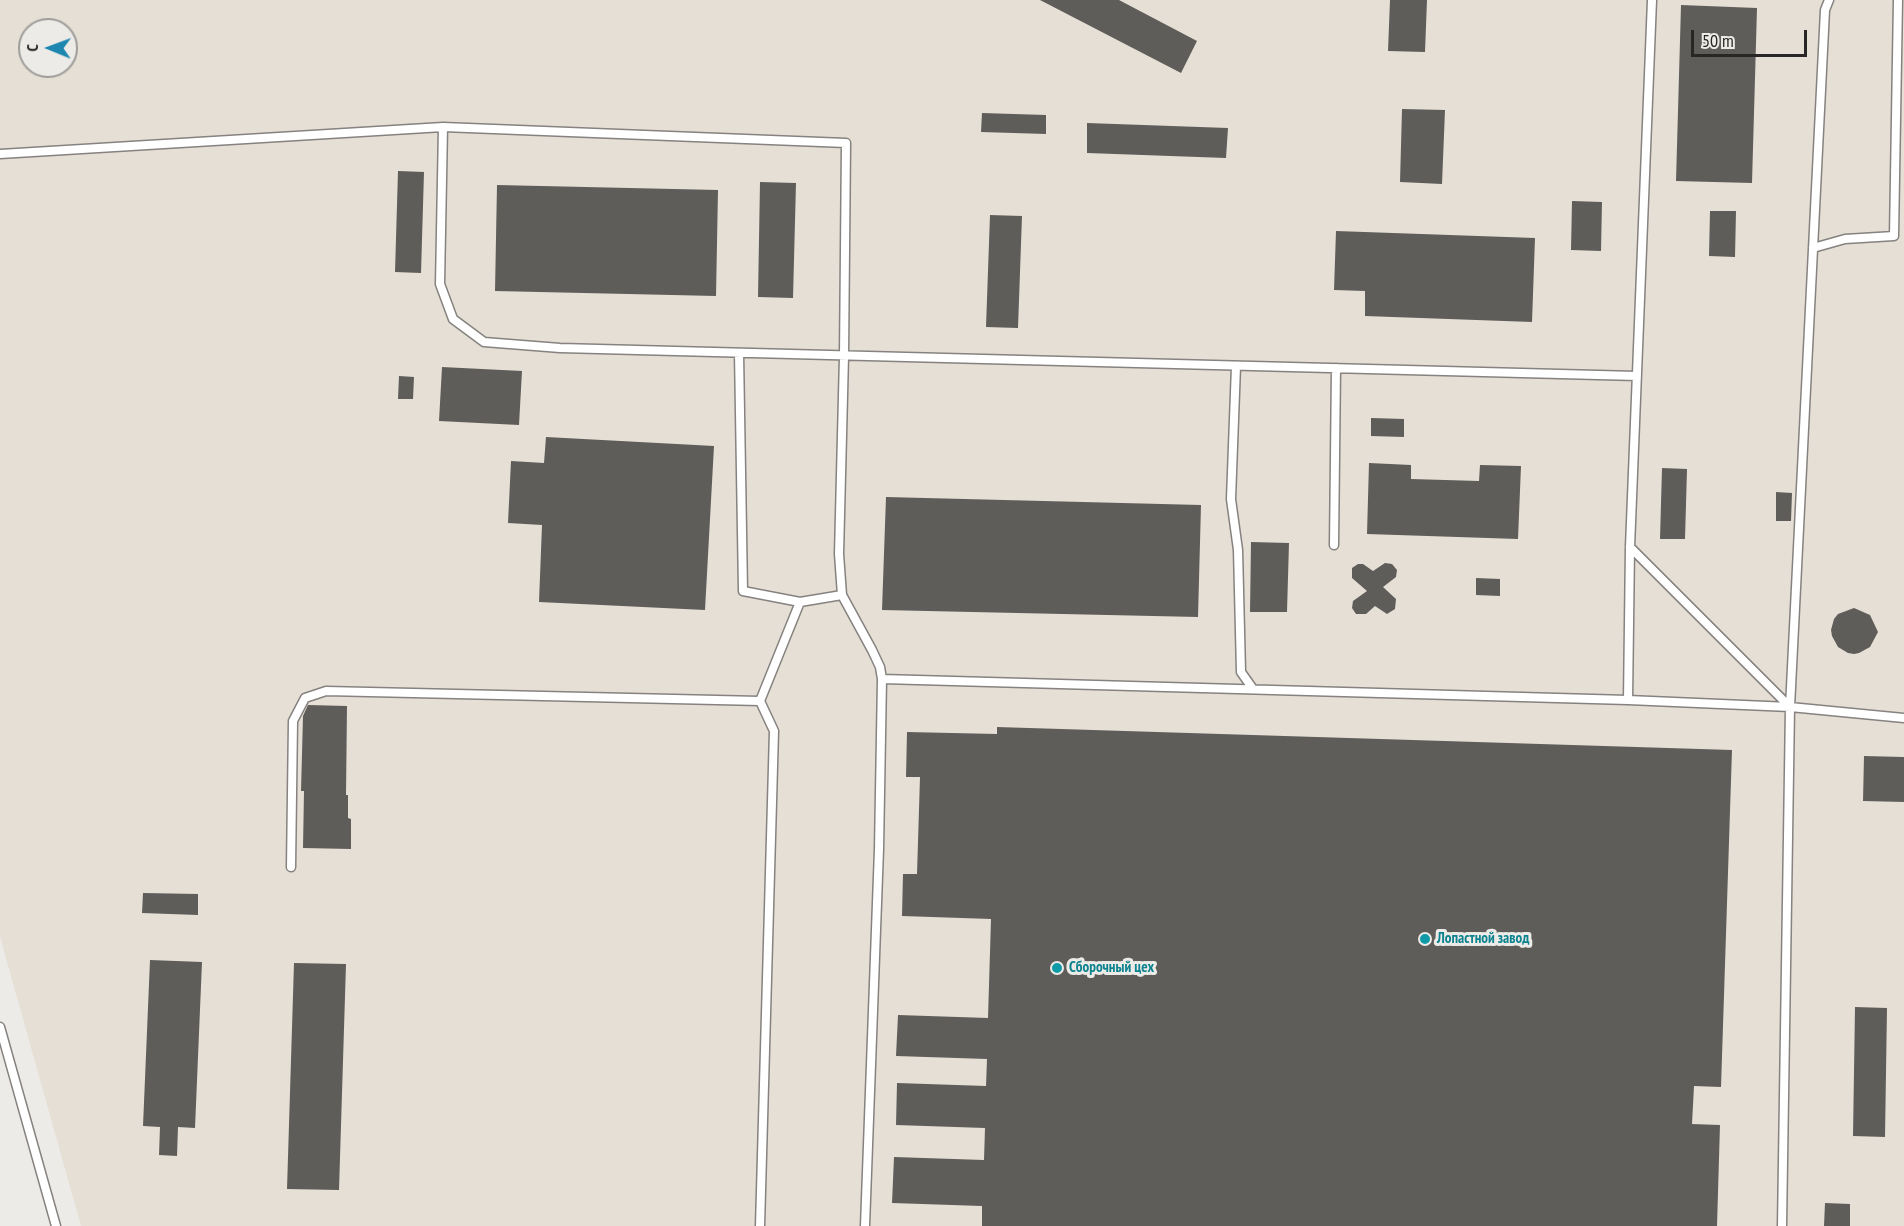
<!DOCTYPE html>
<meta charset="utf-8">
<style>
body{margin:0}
#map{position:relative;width:1904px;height:1226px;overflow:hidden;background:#edebe7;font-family:"PT Sans Narrow",sans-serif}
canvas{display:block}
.north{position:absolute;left:18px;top:18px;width:60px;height:60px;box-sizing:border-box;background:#edebe7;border:2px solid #9e9d99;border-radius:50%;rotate:271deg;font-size:16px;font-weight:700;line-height:24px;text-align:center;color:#282725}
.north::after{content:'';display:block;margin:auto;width:21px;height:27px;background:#1e87af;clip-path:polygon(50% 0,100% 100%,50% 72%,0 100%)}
.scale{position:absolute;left:1691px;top:30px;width:116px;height:27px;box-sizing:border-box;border:3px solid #282725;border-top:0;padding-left:8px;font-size:18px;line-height:21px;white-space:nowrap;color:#282725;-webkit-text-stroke:4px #edebe7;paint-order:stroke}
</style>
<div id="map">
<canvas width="1904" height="1226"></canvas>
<div class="north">С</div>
<div class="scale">50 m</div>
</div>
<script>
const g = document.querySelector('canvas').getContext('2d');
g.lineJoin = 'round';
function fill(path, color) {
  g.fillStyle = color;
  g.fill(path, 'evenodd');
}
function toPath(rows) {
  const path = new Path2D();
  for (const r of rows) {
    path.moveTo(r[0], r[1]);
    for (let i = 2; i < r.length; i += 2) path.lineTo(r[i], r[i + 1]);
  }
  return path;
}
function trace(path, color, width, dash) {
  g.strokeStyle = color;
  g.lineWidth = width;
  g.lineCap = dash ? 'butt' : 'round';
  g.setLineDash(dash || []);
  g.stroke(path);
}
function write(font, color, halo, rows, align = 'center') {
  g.font = font + ' "PT Sans Narrow",sans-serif';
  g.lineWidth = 6;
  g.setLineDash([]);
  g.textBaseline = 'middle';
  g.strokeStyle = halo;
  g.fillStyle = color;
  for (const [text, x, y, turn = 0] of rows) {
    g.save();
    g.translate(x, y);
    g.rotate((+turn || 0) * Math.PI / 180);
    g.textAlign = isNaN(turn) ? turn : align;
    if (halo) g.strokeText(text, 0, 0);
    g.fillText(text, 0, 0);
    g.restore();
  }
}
fill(toPath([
 [0,0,1904,0,1904,1226,81,1226,0,937],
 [30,30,66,30,66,66,30,66]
]), '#e6dfd5');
fill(toPath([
 [1040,0,1119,0,1197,41,1181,73],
 [1390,0,1427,0,1425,52,1388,51],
 [1681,5,1757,8,1752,183,1676,181],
 [1402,109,1445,110,1442,184,1400,182],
 [982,113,1046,115,1046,134,981,132],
 [1087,123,1228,128,1226,158,1087,153],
 [398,171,424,172,421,273,395,272],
 [760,182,796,183,793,298,758,297],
 [497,185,718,190,716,296,495,291],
 [1572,201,1602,202,1601,251,1571,250],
 [1710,211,1736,211,1735,257,1709,256],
 [990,215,1022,216,1018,328,986,327],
 [1336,231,1535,238,1532,322,1365,316,1365,291,1334,290],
 [442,367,522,371,519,425,439,421],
 [399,376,414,377,413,399,398,399],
 [1371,418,1404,419,1404,437,1371,436],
 [546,437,714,446,705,610,539,602,542,525,508,523,511,461,544,463],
 [1369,463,1411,465,1411,479,1479,481,1480,465,1521,466,1518,539,1367,534],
 [1662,468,1687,469,1685,539,1660,539],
 [1776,492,1792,493,1791,521,1776,521],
 [886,497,1201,505,1198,617,882,610],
 [1251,542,1289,543,1287,612,1250,612],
 [1385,563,1392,564,1397,570,1396,577,1383,587,1396,599,1395,609,1387,614,1375,606,1366,614,1356,614,1352,608,1353,601,1367,591,1352,578,1352,568,1358,564,1363,564,1373,571],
 [1476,578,1500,579,1500,596,1476,595],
 [1854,608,1870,615,1878,632,1870,647,1859,653,1854,654,1848,653,1838,647,1832,636,1831,630,1834,619,1838,614],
 [308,705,347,706,346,795,348,795,348,818,351,819,351,849,303,848,304,791,301,791,303,716],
 [997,727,1732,750,1721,1087,1694,1086,1692,1124,1720,1125,1717,1226,982,1226,982,1206,892,1203,894,1157,984,1160,985,1128,896,1125,897,1083,986,1086,987,1059,896,1056,898,1015,988,1018,991,919,902,916,903,874,917,874,920,777,906,777,907,732,997,734],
 [1864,756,1904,757,1904,802,1863,801],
 [143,893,198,894,198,915,142,913],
 [150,960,202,962,195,1128,178,1127,177,1156,159,1155,160,1127,143,1126],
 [294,963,346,964,339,1190,287,1189],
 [1855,1007,1887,1008,1885,1137,1853,1136],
 [1825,1203,1850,1204,1850,1226,1824,1226]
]), '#5f5d5a');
const service = toPath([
 [443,127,440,284,453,319,484,342,560,348,1637,376],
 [0,154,443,127,846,143,844,356,839,554,842,595,872,650,880,667,882,679,879,849,865,1226],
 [1813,248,1845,239,1894,236,1898,0],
 [739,353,743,591,800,602],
 [1236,366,1231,499,1238,550,1241,672,1253,689],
 [1334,545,1336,368],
 [1630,547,1790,707],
 [882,679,1628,700,1790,707,1904,718],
 [1628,700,1630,547,1652,0],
 [291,867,293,721,305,698,326,691,760,701],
 [0,1027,56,1226],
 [760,1226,774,731,760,701,800,602,842,595],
 [1782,1226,1790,707,1825,10,1829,0]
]);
trace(service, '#85827f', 11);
trace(service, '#fff', 8);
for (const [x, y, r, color] of [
 [1425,939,6,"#0f9aa8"],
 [1057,968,6,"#0f9aa8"]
]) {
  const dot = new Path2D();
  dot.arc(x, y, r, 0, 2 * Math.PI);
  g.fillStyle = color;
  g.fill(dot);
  trace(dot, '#edebe7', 2);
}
write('bold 15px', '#0d838f', '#edebe7', [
 ["Лопастной завод",1437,939],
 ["Сборочный цех",1069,968]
], 'left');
</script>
